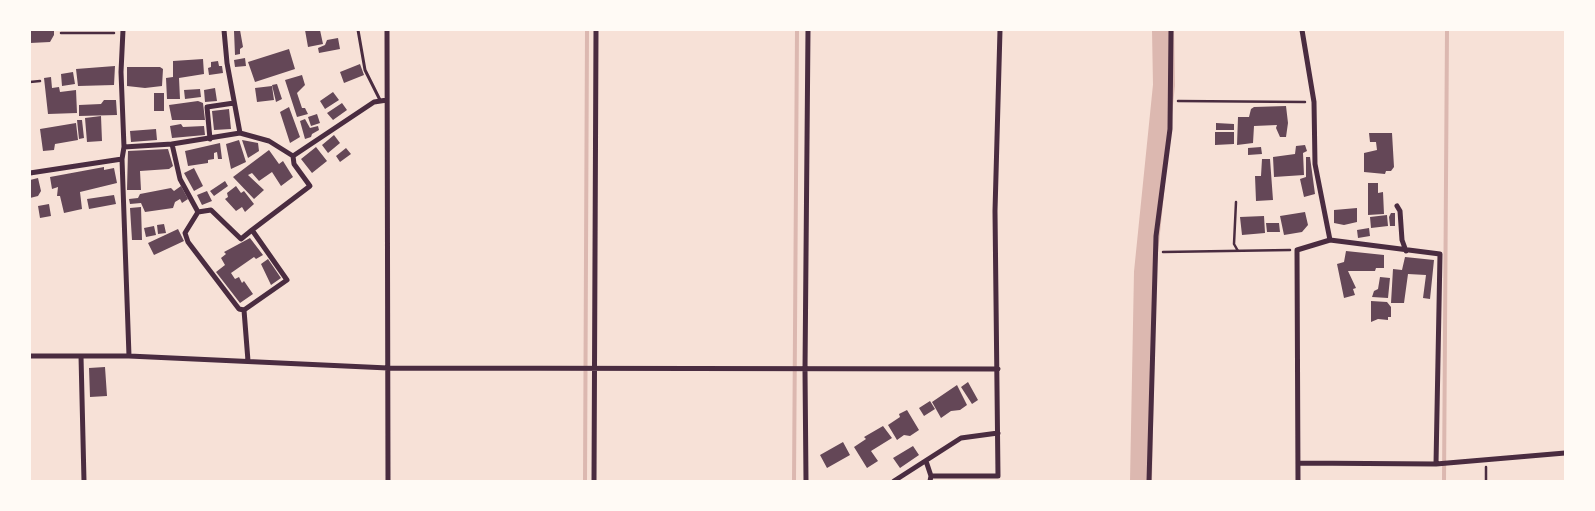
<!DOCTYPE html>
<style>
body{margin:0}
#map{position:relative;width:1595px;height:511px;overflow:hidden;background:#f7e1d7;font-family:"Public Sans",sans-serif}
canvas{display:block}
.frame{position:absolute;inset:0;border:31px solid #fffaf5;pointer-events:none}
</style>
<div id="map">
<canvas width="1595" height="511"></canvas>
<div class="frame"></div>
</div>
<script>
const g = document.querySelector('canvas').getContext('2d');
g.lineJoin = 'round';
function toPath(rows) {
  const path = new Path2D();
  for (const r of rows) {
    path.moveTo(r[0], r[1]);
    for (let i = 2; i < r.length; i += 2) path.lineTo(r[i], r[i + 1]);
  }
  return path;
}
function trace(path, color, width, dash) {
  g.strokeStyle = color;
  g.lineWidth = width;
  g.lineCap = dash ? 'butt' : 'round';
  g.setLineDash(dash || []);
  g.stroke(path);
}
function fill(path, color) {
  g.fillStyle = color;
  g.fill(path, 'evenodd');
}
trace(toPath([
 [585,481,587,30],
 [794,481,797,30],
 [1444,481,1447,30]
]), '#dcb8b0', 4);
trace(toPath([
 [1141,481,1145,272,1164,85,1163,30]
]), '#dcb8b0', 22);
fill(toPath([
 [30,30,54,30,54,35,50,42,30,43],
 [236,30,240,30,243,47,240,49,240,54,235,55,234,31],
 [305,30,320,30,323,44,308,47],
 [338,38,340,49,319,53,318,48,325,45,327,40],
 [289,49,295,69,255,82,248,62],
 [245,58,246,66,235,67,234,60],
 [203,59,204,74,179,78,180,99,167,99,166,78,173,77,173,61],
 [218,61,219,66,222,66,223,73,209,75,208,68,211,67,211,62],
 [360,64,364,75,344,83,340,72],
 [115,66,114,85,78,86,76,69],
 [127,67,160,67,163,69,162,86,145,88,127,86],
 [73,72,75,84,62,86,61,74],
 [302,75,305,85,297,93,302,108,305,108,308,114,297,117,285,80],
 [51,77,52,88,59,87,60,92,76,90,77,113,48,114,44,78],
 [277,84,282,99,276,102,272,85],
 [272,86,274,100,257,102,255,88],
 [215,88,217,101,205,102,204,90],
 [200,89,201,97,185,99,184,90],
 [333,92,339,100,325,109,320,101],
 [154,93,164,93,164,111,154,111],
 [104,100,116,100,117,115,79,116,79,105,101,104],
 [198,101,203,103,205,120,172,120,169,105],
 [342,103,347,110,333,120,327,113],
 [1286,106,1288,123,1286,137,1280,137,1276,128,1277,125,1254,126,1253,143,1237,145,1238,117,1249,117,1251,109,1254,107],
 [289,107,300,137,290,143,280,112],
 [229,109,231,129,214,130,212,111],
 [317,114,320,123,311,126,308,117],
 [101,116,102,141,87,142,85,118],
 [305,119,310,128,318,126,319,130,312,134,311,137,305,139,300,121],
 [77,120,82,120,84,138,79,139],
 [76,123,78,140,55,144,54,150,43,151,40,129],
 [1216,123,1234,124,1234,130,1216,130],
 [181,124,183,127,204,126,205,135,172,138,170,126],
 [156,129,157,140,131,142,130,131],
 [1215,132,1234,132,1234,144,1215,145],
 [1369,133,1392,133,1394,167,1391,171,1386,171,1385,174,1364,172,1364,153,1377,150,1376,142,1370,142],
 [334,135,340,143,328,153,322,145],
 [239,140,246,162,231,169,226,144],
 [242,140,258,143,259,151,248,158],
 [220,143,222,159,218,159,217,152,214,153,214,159,208,160,208,163,188,166,185,151],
 [1305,145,1307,151,1303,153,1304,175,1274,177,1273,157,1295,154,1296,146],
 [316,147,327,161,312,173,301,159],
 [1261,147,1262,154,1248,155,1248,148],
 [346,148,351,154,340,162,336,156],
 [168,149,173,166,169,169,140,171,141,190,127,190,128,151],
 [269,150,279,164,283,161,293,177,281,186,272,172,259,181,252,173,248,175,264,190,254,199,233,177],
 [1306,157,1310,157,1315,194,1304,197,1300,179,1306,177],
 [1262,159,1270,159,1273,200,1256,201,1255,176,1261,176],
 [104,167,104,170,114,168,117,183,80,192,82,209,64,213,60,196,57,196,58,187,52,189,50,177],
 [194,168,203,186,194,191,184,173],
 [38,178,41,191,38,196,30,198,30,180],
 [225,181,228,186,214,196,210,191],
 [1368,183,1378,183,1378,193,1383,192,1384,214,1368,215],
 [181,186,188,199,182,203,180,199,175,202,173,208,145,212,141,203,130,204,129,199,138,198,140,194,171,188,174,191],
 [236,186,241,193,244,191,254,204,245,212,242,207,236,211,225,199,228,197,227,193],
 [207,191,212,201,202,205,197,195],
 [114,195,116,204,89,209,87,199],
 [49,204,51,216,40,218,38,206],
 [141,207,142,240,132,240,130,208],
 [1357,208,1357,222,1344,225,1334,223,1334,210],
 [1305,212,1308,225,1302,232,1284,235,1280,216],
 [1391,213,1395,213,1395,226,1390,226,1389,217],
 [1387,215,1388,226,1371,228,1370,217],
 [1264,216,1265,233,1242,235,1240,217],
 [1266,223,1279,223,1280,232,1267,232],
 [164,224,166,233,158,234,157,225],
 [154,226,156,235,146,237,144,228],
 [1369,228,1370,236,1358,238,1357,230],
 [178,229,184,241,154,255,148,243],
 [250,238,263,255,256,259,254,257,231,273,235,279,239,277,242,283,244,281,253,294,240,303,216,272,225,265,221,258,226,254,224,252],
 [1346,251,1384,255,1384,268,1376,268,1375,271,1348,271,1356,288,1353,289,1355,295,1344,298,1337,264,1344,262],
 [1405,257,1434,260,1430,299,1423,298,1426,275,1408,274,1404,303,1391,303,1393,269,1402,270],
 [268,259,281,278,271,285,261,264],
 [1380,277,1390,278,1388,298,1372,297,1374,291,1378,289],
 [1371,301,1387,302,1391,307,1391,317,1388,317,1388,320,1378,319,1371,322],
 [105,367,107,396,90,397,89,368],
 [968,382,978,400,972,404,961,387],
 [957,385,967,405,960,410,951,411,941,418,932,402],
 [930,401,935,409,924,416,919,408],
 [907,410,919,430,910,436,904,435,897,440,888,425,900,417,899,414],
 [883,426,892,438,871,451,878,461,867,468,854,447,866,439,864,437],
 [843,442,850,455,827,468,820,455],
 [913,446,919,455,900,468,893,458]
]), '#644757');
trace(toPath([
 [61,33,114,33],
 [30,82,40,81],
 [1178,101,1305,102],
 [1236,202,1234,244,1238,251],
 [1163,252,1290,250],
 [1486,481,1486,467]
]), '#4a2c40', 2.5);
trace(toPath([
 [358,30,365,70,380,100]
]), '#4a2c40', 3);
trace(toPath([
 [123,30,121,72,124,147,122,159,129,356],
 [224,30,227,63,240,133],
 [387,30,388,481],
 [1302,30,1314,102,1315,164,1330,240],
 [210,139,207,107,234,103],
 [172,144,180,179,198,212,185,233,188,242,239,309,244,310],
 [124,147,172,144,240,133,269,141,293,156,374,102,387,100],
 [30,173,122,159],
 [1397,206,1400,211,1402,240,1406,251],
 [198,212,211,210,241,239,252,230],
 [30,356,129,356,388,368,998,369],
 [81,356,84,481],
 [248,361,244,310,287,280,252,230,310,186,294,164,293,156],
 [926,461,931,476],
 [1298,463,1436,464,1565,453],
 [594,481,596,30],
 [806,481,805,370,808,30],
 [894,481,961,438,998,433],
 [930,481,931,476,998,476,995,211,1000,30],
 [1149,481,1156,236,1170,129,1171,30],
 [1298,481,1297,250,1330,240,1440,254,1436,464]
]), '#4a2c40', 5);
</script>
